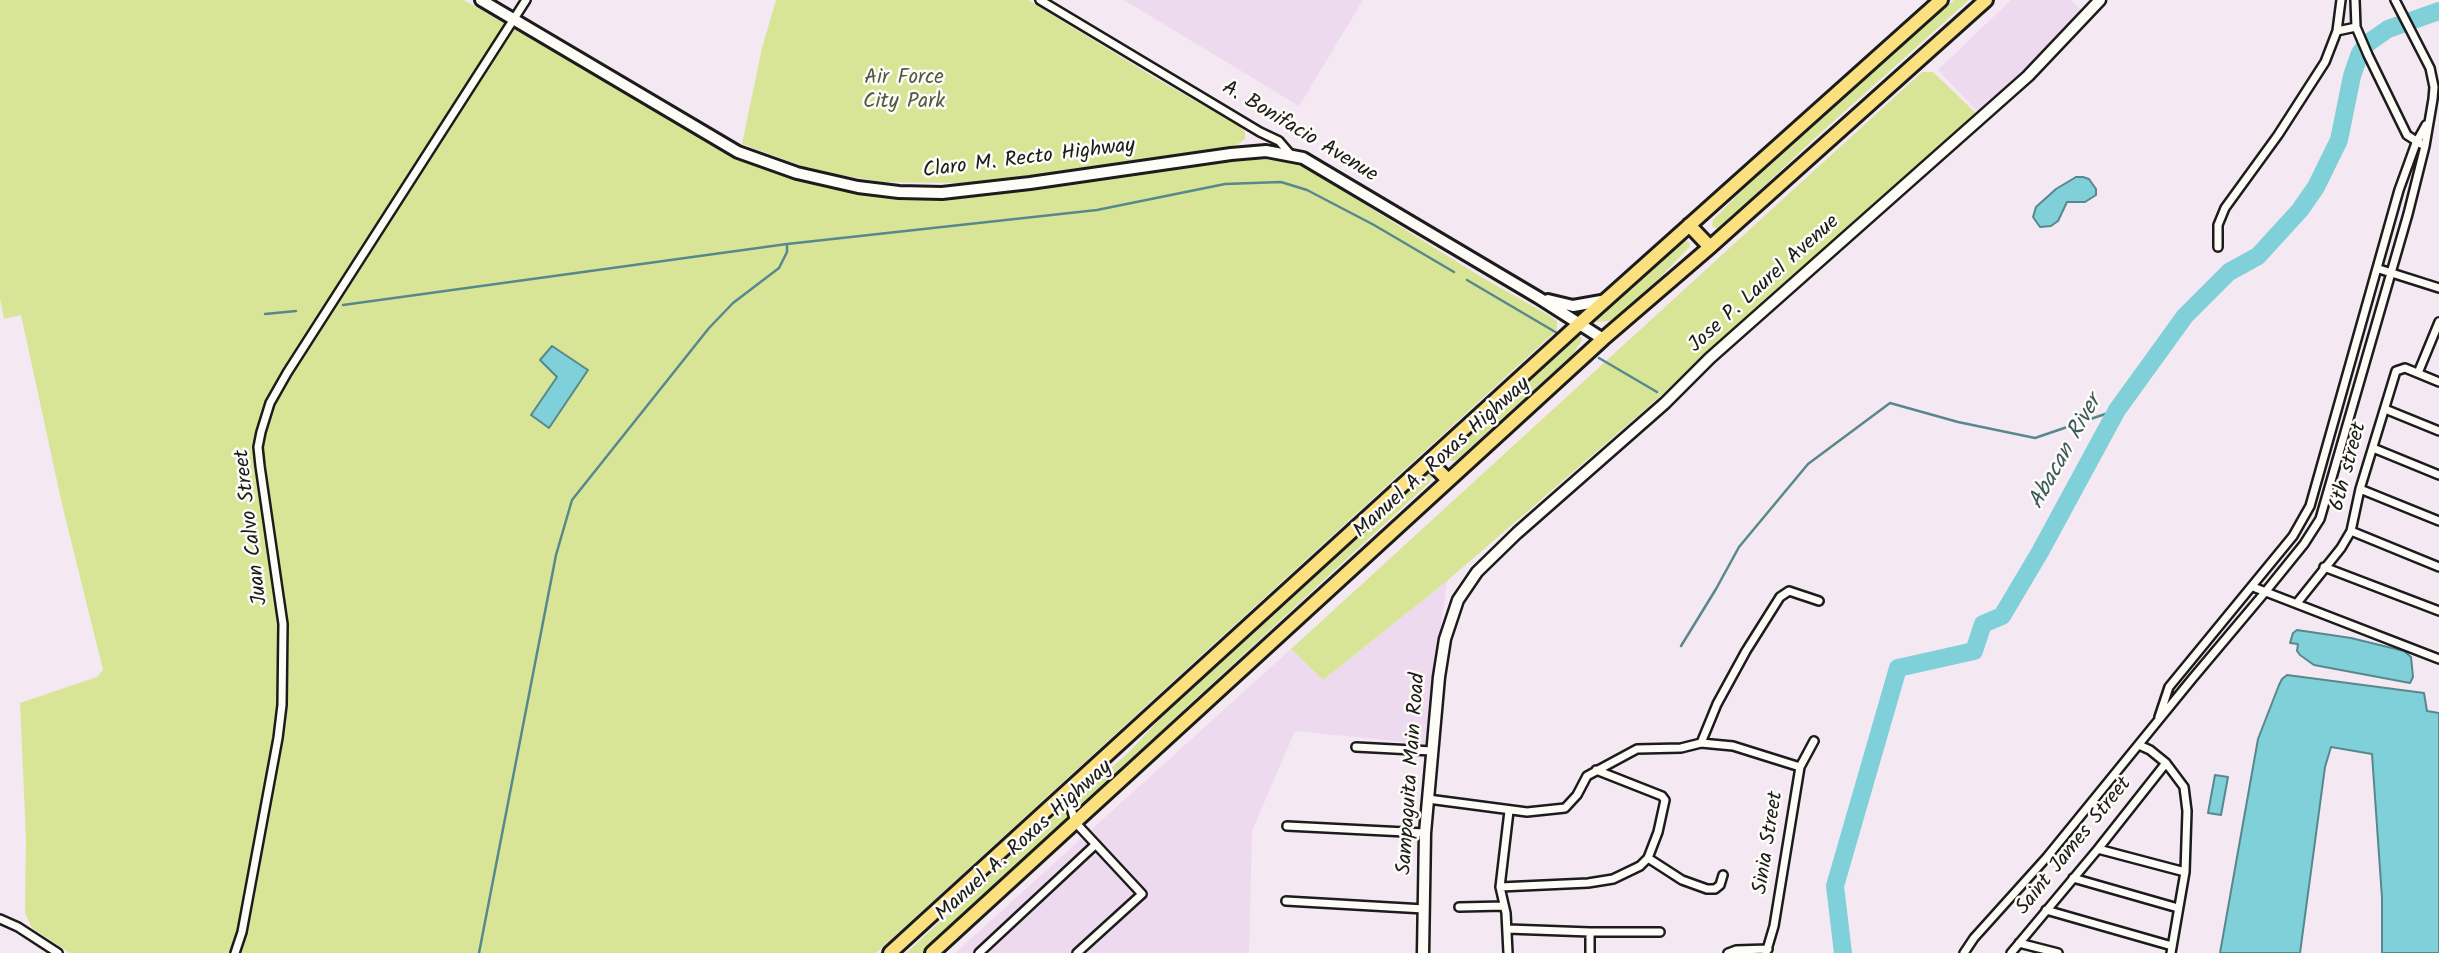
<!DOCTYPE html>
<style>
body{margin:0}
canvas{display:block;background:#f4e8f2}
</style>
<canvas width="2439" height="953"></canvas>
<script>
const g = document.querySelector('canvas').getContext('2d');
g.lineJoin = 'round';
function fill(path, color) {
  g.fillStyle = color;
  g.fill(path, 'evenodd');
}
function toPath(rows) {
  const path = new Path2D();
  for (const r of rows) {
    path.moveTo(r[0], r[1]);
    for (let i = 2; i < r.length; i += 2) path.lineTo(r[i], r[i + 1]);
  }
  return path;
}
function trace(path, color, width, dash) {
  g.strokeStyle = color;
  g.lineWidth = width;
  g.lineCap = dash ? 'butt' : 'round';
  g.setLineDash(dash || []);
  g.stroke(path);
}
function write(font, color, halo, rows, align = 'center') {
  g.font = font + ' Kalam,sans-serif';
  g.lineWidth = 5;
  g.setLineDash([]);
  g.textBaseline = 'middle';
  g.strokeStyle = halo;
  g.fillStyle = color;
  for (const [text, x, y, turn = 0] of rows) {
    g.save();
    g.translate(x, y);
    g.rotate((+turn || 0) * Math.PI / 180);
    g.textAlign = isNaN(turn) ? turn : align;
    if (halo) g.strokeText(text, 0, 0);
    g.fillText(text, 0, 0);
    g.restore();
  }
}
fill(toPath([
 [1124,0,1363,0,1299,106],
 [2011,0,2071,0,2081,10,2036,62,2002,94,1979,113,1938,70],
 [1447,581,1425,744,1295,731,1252,831,1249,953,955,953,1291,649,1323,680]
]), '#eedaee');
fill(toPath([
 [0,0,464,0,731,155,789,177,830,188,874,194,908,198,948,196,1058,184,1221,160,1251,159,1289,161,1313,172,1478,275,1552,317,1557,321,1557,330,876,953,70,953,32,928,25,913,26,838,20,703,97,677,103,670,62,504,21,315,4,319,0,298],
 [776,0,1028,0,1157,79,1238,125,1245,132,1245,139,1234,147,1067,174,960,183,882,182,816,171,742,144,762,48],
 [1954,0,1969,0,1815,138,1725,223,1717,229,1712,226,1713,220,1763,169],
 [1922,72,1933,72,1977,114,1663,394,1447,581,1323,680,1291,649],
 [1685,240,1689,242,1690,246,1638,301,1610,321,1595,322],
 [1577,337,1581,337,1582,340,1574,353,1457,460,1451,461,1448,459,1449,451],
 [1427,472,1433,475,1429,483,1083,803,1077,804,1077,799,1129,752,1169,709],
 [1062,809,1068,809,1069,817,925,950,922,953,906,953]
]), '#d8e597');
const water = toPath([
 [2076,177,2083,177,2089,179,2096,189,2096,195,2085,202,2067,202,2058,221,2051,226,2040,227,2033,217,2036,207,2056,189,2076,177],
 [552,346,588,370,549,428,531,415,557,377,540,360,552,346],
 [2297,630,2351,638,2404,651,2411,657,2413,677,2410,683,2314,665,2300,655,2297,651,2298,644,2290,643,2293,633,2297,630],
 [2287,675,2424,693,2427,711,2439,713,2439,953,2382,953,2382,898,2372,754,2331,747,2325,767,2300,953,2220,953,2258,739,2279,685,2282,679,2287,675],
 [2215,775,2228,777,2221,815,2208,813,2215,775]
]);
fill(water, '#7fd0d8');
trace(water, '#57888d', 2);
trace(toPath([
 [1467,280,1557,333],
 [343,305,787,244],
 [265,314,296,311],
 [1599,358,1657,392],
 [1681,646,1716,589,1739,547,1808,464,1890,403,1958,422,2035,438,2117,410],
 [479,953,556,555,572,500,709,328,733,303,779,268,787,252,787,244,1097,210,1225,184,1281,182,1307,190,1374,225,1454,272]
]), '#57888d', 2.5);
trace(toPath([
 [1843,953,1835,886,1898,668,1974,651,1983,624,2002,616,2040,552,2117,410,2185,316,2229,272,2258,256,2300,210,2316,187,2339,140,2352,76,2360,53,2368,43,2388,29,2439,11]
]), '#7fd0d8', 18);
const minor = toPath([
 [1040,0,1260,132,1279,141,1291,155],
 [2355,0,2356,27,2368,55,2407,135,2421,144],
 [2337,31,2356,27],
 [2218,247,2218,225,2225,208,2278,135,2325,62,2337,31,2341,0],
 [2379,269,2439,288],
 [2418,373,2439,322],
 [2385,409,2439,431],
 [2373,448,2439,475],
 [2360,489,2439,521],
 [2351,531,2439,567],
 [2324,567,2439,611],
 [2253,587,2439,659],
 [2297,603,2341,548,2351,531,2360,489,2396,371,2405,368,2439,382],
 [2159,717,2169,687,2293,536,2310,506,2399,190,2416,143,2426,125],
 [1701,743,1717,704,1746,651,1780,597,1789,591,1819,601],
 [2139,745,2150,750,2166,763,2184,787,2187,811,2185,872,2171,953],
 [1356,747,1432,751],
 [1072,787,1071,808,1075,822,1142,894,1077,953],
 [1428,799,1527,812,1565,808,1577,795,1587,776,1637,749,1681,748,1701,743,1733,746,1800,767],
 [1287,826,1425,833],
 [2098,849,2185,872],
 [1648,858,1682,880,1707,889,1715,889,1720,885,1723,875],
 [2073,878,2178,908],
 [1500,887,1588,883,1613,879,1640,866,1648,858,1658,832,1665,800,1662,796,1596,770],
 [1286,901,1424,909],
 [1459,907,1504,906],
 [2046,910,2172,946],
 [0,919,18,927,58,953],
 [1508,929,1590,932,1660,932],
 [1590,932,1590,953],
 [2019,943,2058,953],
 [235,953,242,932,278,738,282,705,283,624,260,466,258,447,261,432,270,403,287,373,526,0],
 [979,953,1095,845],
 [1508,953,1506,913,1500,887,1509,811],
 [1728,953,1736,950,1768,949],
 [1766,953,1774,926,1800,767,1814,741],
 [1964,953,1974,938,2047,857,2192,679,2266,591,2304,544,2320,519,2408,214,2425,146,2433,99,2434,87,2430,68,2395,0],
 [2011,953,2098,849,2166,763]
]);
const tertiary = toPath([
 [1423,953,1425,833,1439,677,1445,639,1458,600,1477,572,1517,533,1665,403,1710,358,2028,76,2100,0]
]);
const secondary = toPath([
 [481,0,738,152,797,173,858,187,899,192,942,193,1030,183,1231,154,1266,151,1303,158,1539,298,1603,339],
 [1548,300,1573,306,1607,300]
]);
const primary = toPath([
 [1689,225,1710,247],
 [1429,461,1448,480],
 [890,953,1579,324,1941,0],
 [932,953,1603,339,1710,247,1986,0]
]);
trace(minor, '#1c1c1c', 12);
trace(tertiary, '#1c1c1c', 15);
trace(secondary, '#1c1c1c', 16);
trace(primary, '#1c1c1c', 18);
trace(minor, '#fdfcf7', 7);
trace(tertiary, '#fdfcf7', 10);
trace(secondary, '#fdfcf7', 10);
trace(primary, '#fbe080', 12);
write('21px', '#545841', '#fdfcf7', [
 ["Air Force",904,79],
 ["City Park",904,103]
]);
write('21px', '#1c1c1c', '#fdfcf7', [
 ["A. Bonifacio Avenue",1299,133,31],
 ["Claro M. Recto Highway",1029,160,-7],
 ["Jose P. Laurel Avenue",1765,285,-42],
 ["Manuel A. Roxas Highway",1443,459,-42],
 ["6th street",2350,467,-75],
 ["Juan Calvo Street",253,527,-97],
 ["Sampaguita Main Road",1413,774,-86],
 ["Manuel A. Roxas Highway",1025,842,-42],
 ["Sinia Street",1770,843,-81],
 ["Saint James Street",2075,847,-51]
]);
write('italic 23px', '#3f5b5e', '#fdfcf7', [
 ["Abacan River",2067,453,-61]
]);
</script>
